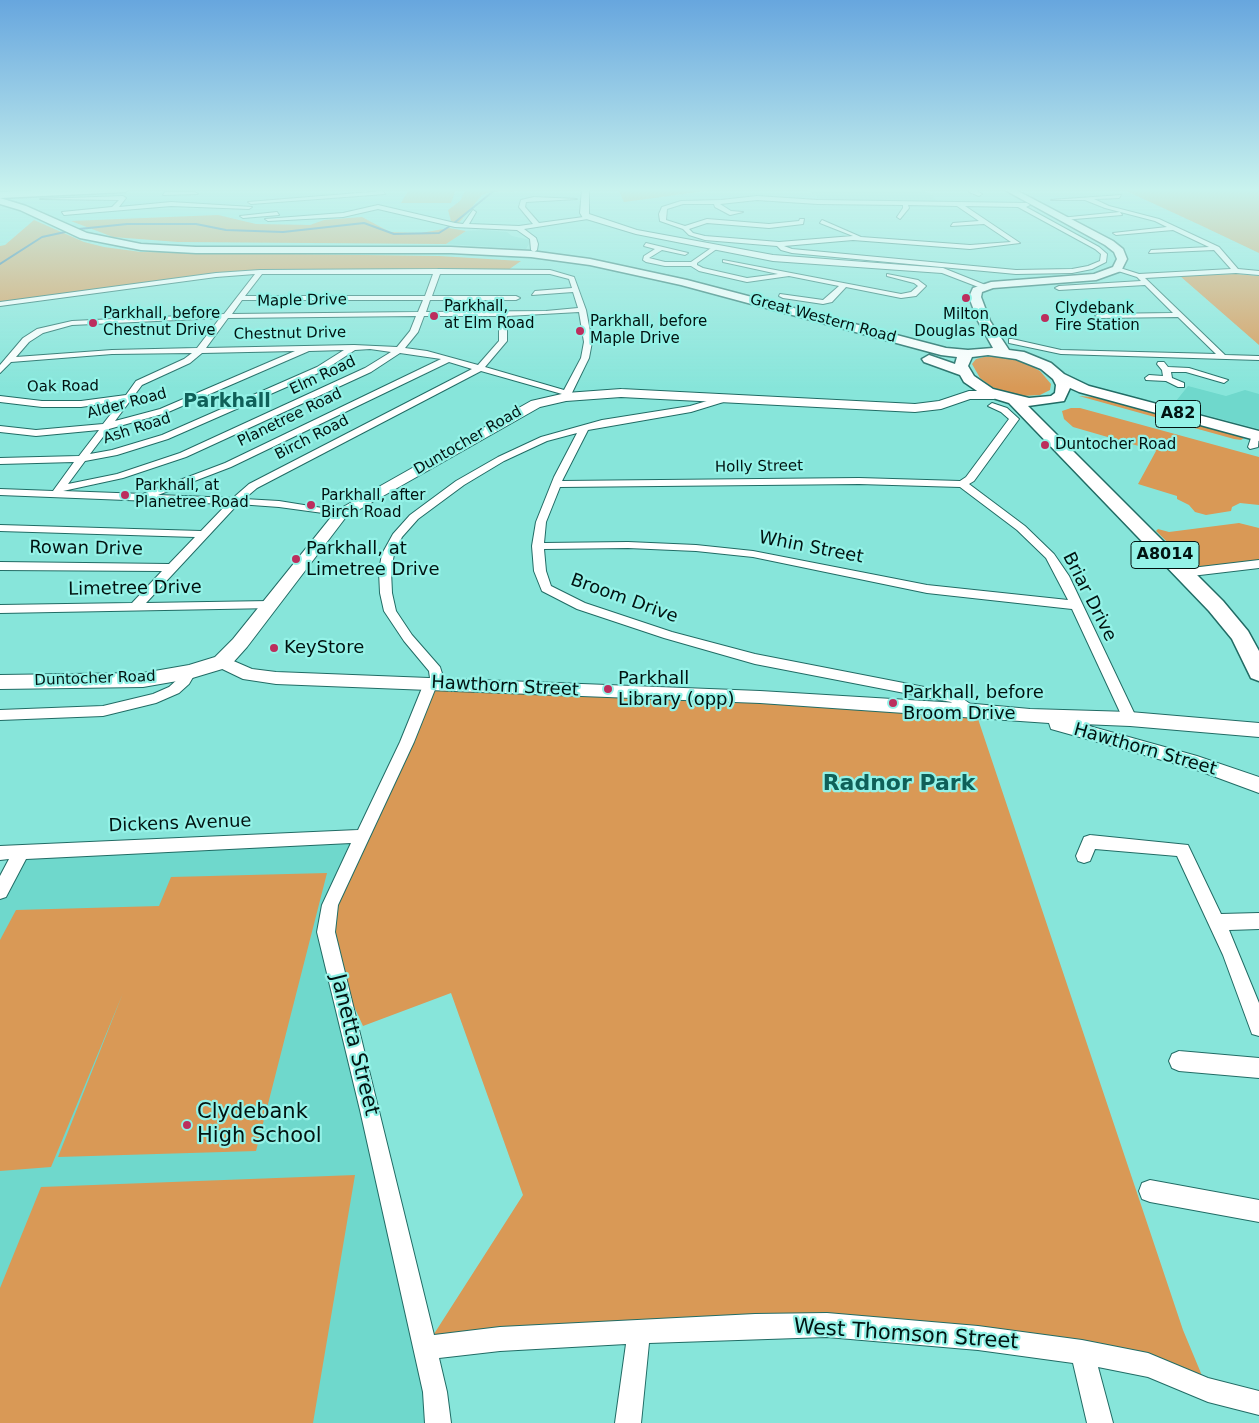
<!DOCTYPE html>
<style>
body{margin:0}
canvas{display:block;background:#87e5da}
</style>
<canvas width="1259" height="1423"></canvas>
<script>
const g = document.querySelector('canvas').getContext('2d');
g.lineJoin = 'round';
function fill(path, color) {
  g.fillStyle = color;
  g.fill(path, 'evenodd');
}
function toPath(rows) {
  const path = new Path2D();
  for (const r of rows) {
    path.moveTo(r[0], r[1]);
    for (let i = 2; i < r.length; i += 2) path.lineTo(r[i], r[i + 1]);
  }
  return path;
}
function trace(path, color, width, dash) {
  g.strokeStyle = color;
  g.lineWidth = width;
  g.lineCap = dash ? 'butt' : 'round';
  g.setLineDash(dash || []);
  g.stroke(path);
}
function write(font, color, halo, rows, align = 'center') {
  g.font = font + ' "DejaVu Sans",sans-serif';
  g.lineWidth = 4.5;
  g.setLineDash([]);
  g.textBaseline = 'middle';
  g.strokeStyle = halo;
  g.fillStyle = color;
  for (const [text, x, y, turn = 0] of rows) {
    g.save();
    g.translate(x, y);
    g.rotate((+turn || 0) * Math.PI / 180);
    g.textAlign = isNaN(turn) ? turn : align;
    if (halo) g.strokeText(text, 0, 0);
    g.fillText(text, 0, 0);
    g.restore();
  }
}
fill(toPath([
 [805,189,920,189,931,194,937,203,823,201],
 [485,230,507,232,512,236,531,240,526,249,446,244,466,231],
 [1188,386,1226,396,1245,390,1259,394,1259,429,1160,403,1176,401],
 [362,836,330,905,438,1423,0,1423,0,892,21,853]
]), '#6fd8cc');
fill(toPath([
 [409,189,456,189,451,203,401,203],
 [466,189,508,190,577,189,490,192,482,195,458,224,451,221,448,210,460,201],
 [618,189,720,189,624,202],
 [1122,189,1259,189,1259,253,1200,225],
 [218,215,256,224,310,225,324,220,362,217,390,232,421,233,449,228,466,231,446,244,178,242,113,237,71,221],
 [34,220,84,242,104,247,141,252,439,256,521,261,508,270,260,272,216,275,0,304,0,246,5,245],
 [1236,274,1259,276,1259,345,1180,276],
 [999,356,1022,361,1040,371,1051,384,1050,390,1040,395,1023,396,1007,393,992,387,980,378,972,364,976,359,984,357],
 [1079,396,1106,398,1244,438,1241,440,1234,439],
 [1080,408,1259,457,1259,505,1240,503,1232,507,1231,511,1206,515,1195,512,1189,505,1177,499,1177,496,1138,484,1156,451,1073,427,1064,419,1062,411,1071,408],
 [1239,523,1259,528,1259,561,1204,567,1191,565,1156,531,1158,529,1169,532],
 [431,683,975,710,1183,1330,1208,1390,1183,1379,828,1325,425,1348,523,1195,451,993,363,1026,335,965,330,905],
 [327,873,256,1151,58,1157,123,993,51,1167,0,1171,0,940,16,910,159,906,171,877],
 [355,1175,313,1423,0,1423,0,1288,41,1187]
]), '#d99956');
trace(toPath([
 [454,223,496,189],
 [0,264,42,237,79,229,127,224,196,224,226,230,283,232,364,223,394,234,439,233,450,226]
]), '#316a96', 2);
const minor = toPath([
 [971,189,982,189,977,191,982,194,979,196,969,192,971,189],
 [383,191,385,194,251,204,248,202,383,191],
 [165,192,195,192,198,194,163,195,165,192],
 [1121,195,1119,198,1094,199,1109,206,1159,219,1219,247,1238,269,1259,271,1259,275,1236,273,1145,278,1225,355,1259,356,1259,360,1061,354,1009,343,1009,339,1012,339,1061,350,1216,354,1178,317,1099,318,1095,316,1099,314,1173,313,1145,285,1059,290,1055,288,1059,286,1141,281,1137,277,1115,270,1117,267,1139,274,1231,269,1214,250,1149,253,1151,250,1209,247,1173,230,1116,235,1113,233,1167,227,1155,221,1105,208,1085,200,1051,200,1121,195],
 [123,196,126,198,119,207,171,202,252,207,249,209,171,206,64,215,62,212,112,207,119,200,40,199,123,196],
 [757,196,818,200,1027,203,1030,205,1026,207,1099,247,1107,254,1106,262,1092,269,1072,273,1016,274,792,253,781,250,777,246,705,240,689,235,683,229,660,221,659,214,662,207,681,201,721,200,757,196],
 [757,200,818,204,903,205,903,208,897,217,900,219,909,208,908,205,957,206,979,221,953,223,951,226,984,224,1011,242,970,245,861,237,822,220,820,223,853,236,779,242,705,236,693,233,689,229,707,223,769,228,803,224,804,219,800,219,799,221,769,224,707,219,685,226,666,220,667,209,683,204,714,204,715,207,730,215,743,212,731,211,720,204,757,200],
 [965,206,1018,207,1095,249,1101,254,1100,261,1088,266,1072,269,1016,270,792,249,784,246,853,240,970,249,1020,243,965,206],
 [534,197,577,199,526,202,525,207,539,223,591,216,594,218,524,229,536,238,538,244,537,250,534,252,531,250,530,239,517,230,455,227,378,209,343,217,268,221,265,219,343,213,378,205,455,223,463,224,473,210,476,212,469,224,519,226,533,224,519,207,521,200,534,197],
 [277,212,279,215,243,218,240,216,277,212],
 [1120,212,1122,215,1063,220,1060,218,1120,212],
 [646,243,688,253,685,255,662,250,649,258,665,262,691,262,714,246,718,246,718,248,697,263,697,265,703,268,747,278,778,274,723,262,723,260,901,294,911,292,918,286,914,283,887,276,887,274,918,280,926,286,916,296,901,298,846,287,832,302,823,304,783,298,779,296,780,294,823,300,839,286,789,276,747,282,699,271,691,266,665,266,646,262,643,260,644,256,655,249,644,246,646,243],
 [438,269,550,270,574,277,586,310,592,342,589,358,569,399,563,399,562,394,481,371,257,488,244,499,279,501,341,511,346,514,345,516,279,507,238,504,146,603,270,601,276,605,274,608,0,613,0,605,132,603,162,571,0,570,0,562,169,564,195,537,0,531,0,525,201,531,227,504,0,495,0,489,53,491,74,462,0,464,0,458,79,456,99,430,36,436,0,432,0,426,36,430,103,424,121,401,81,407,42,407,0,402,0,396,42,401,81,401,126,395,136,381,184,359,192,353,112,354,11,362,0,373,0,365,23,338,37,329,72,321,224,314,255,274,216,277,0,306,0,302,216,273,260,270,438,269],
 [262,274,433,274,425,296,245,296,262,274],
 [440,274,550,274,569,279,572,288,535,291,532,295,573,292,578,308,546,311,426,312,430,300,516,300,520,298,516,296,432,296,440,274],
 [242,300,423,300,418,312,232,314,242,300],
 [579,312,584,342,581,358,564,390,485,367,507,341,507,316,579,312],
 [416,316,410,331,397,347,354,345,206,348,228,318,416,316],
 [424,316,499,316,499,341,478,365,427,351,405,348,418,332,424,316],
 [220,318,197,348,112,350,16,357,29,342,43,333,72,325,220,318],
 [370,349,391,352,365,368,180,453,117,474,68,484,85,461,117,455,168,439,323,371,355,350,370,349],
 [344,350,317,367,162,435,112,450,90,454,109,429,166,413,309,351,344,350],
 [295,351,160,409,115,421,142,385,190,363,202,353,295,351],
 [400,353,441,359,225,463,143,494,63,491,123,478,186,457,371,372,400,353],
 [449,362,472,369,249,484,233,498,158,495,231,467,449,362],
 [1158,362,1164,362,1168,367,1189,368,1228,380,1224,383,1186,372,1171,372,1172,378,1184,383,1184,387,1178,387,1166,381,1146,380,1145,378,1149,375,1163,376,1162,370,1157,364,1158,362],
 [727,395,731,398,730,400,691,412,588,430,562,481,859,478,960,481,966,477,1009,419,1001,412,988,406,992,403,1007,408,1019,419,974,481,969,484,1025,526,1054,554,1069,576,1137,719,1135,723,1125,723,1072,609,927,593,753,557,696,551,628,548,544,549,546,571,551,586,585,603,672,632,755,654,955,693,973,706,975,710,973,714,968,715,963,714,951,702,755,664,664,638,577,609,542,591,534,571,532,546,536,522,554,477,577,433,547,441,504,461,464,485,418,519,402,537,394,554,391,571,392,593,396,611,412,635,440,667,445,683,443,686,436,687,414,742,338,905,335,932,434,1335,500,1327,755,1314,827,1313,978,1326,1082,1340,1148,1353,1208,1378,1259,1391,1259,1415,1208,1402,1148,1377,1098,1367,1113,1423,1087,1423,1073,1363,978,1350,827,1337,649,1343,641,1423,615,1423,626,1344,500,1351,439,1358,447,1392,451,1423,425,1423,423,1392,360,1110,317,932,322,905,351,843,26,859,6,897,0,899,0,876,9,859,0,860,0,846,358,830,400,742,424,683,430,678,429,671,404,641,384,611,380,593,379,571,382,554,393,534,410,515,456,481,498,457,541,437,602,420,690,406,727,395],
 [859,484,960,487,1017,530,1046,558,1068,600,927,585,753,551,696,545,628,542,544,543,546,522,560,487,859,484],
 [1257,432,1259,433,1258,447,1250,449,1248,447,1252,435,1257,432],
 [1259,560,1259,568,1183,577,1177,573,1183,569,1259,560],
 [189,667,196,672,189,684,179,693,156,703,103,716,0,720,0,710,103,706,153,694,169,687,179,678,184,669,189,667],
 [1090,835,1188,845,1221,914,1259,913,1259,929,1229,930,1259,1003,1259,1036,1252,1034,1223,955,1177,856,1095,849,1090,861,1084,863,1078,861,1076,856,1084,837,1090,835],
 [1179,1051,1259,1058,1259,1078,1179,1071,1172,1068,1169,1061,1172,1054,1179,1051],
 [1150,1180,1259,1200,1259,1222,1150,1202,1142,1199,1139,1191,1142,1183,1150,1180]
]);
const tertiary = toPath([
 [582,189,589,189,589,214,637,230,773,255,943,268,988,286,981,288,942,273,773,261,636,234,583,218,580,213,582,189],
 [222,656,252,669,276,672,760,691,975,704,1030,709,1130,712,1259,723,1259,737,1130,726,1082,724,1197,756,1259,777,1259,793,1194,769,1051,729,1049,723,760,703,276,684,243,679,216,666,214,662,216,658,222,656]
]);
const secondary = toPath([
 [621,389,915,404,939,401,969,391,994,391,1000,395,994,399,970,399,941,409,915,412,621,397,566,401,540,407,346,517,247,647,229,667,189,679,143,687,0,689,0,675,143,673,189,665,215,657,233,639,336,511,531,401,566,393,621,389]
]);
const primary = toPath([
 [63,189,129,189,125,192,0,198,0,192,63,189],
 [1003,189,1014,189,1113,241,1123,249,1127,259,1121,271,1096,280,993,288,982,292,981,297,990,321,1009,350,1024,352,1051,363,1064,374,1089,386,1259,431,1259,441,1079,392,1070,388,1064,401,1028,406,1223,601,1248,631,1259,651,1259,681,1251,678,1232,639,1209,611,1009,403,983,395,964,382,960,375,924,362,922,359,929,355,955,364,957,357,941,355,681,285,590,265,531,257,451,253,196,253,141,250,80,238,20,210,0,204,0,198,26,206,87,233,141,244,196,247,451,247,531,251,590,259,687,280,946,348,968,350,993,348,978,321,969,297,973,288,991,282,1094,274,1113,267,1117,259,1114,252,1105,245,1003,189],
 [988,355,1016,359,1041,369,1053,379,1056,385,1055,393,1051,396,1029,398,993,389,974,376,968,366,972,357,988,355]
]);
trace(minor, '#216c65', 2);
trace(tertiary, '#216c65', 2);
trace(secondary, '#216c65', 2);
trace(primary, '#216c65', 3);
fill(minor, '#fff');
fill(tertiary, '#fff');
fill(secondary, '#fff');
fill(primary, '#fff');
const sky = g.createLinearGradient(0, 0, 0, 388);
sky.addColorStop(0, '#67a6de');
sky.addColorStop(0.49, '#c9f3ee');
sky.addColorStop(1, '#c9f3ee00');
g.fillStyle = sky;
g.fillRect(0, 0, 1259, 388);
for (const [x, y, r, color] of [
 [966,298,5,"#bc2e5d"],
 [434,316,5,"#bc2e5d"],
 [1045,318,5,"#bc2e5d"],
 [93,323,5,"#bc2e5d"],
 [580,331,5,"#bc2e5d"],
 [1045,445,5,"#bc2e5d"],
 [125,495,5,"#bc2e5d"],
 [311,505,5,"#bc2e5d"],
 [296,559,5,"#bc2e5d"],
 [274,648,5,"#bc2e5d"],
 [608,689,5,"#bc2e5d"],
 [893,703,5,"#bc2e5d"],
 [187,1125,5,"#bc2e5d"]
]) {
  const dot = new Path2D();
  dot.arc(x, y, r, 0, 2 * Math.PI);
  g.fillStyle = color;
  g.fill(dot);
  trace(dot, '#94f2e7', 2);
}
write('15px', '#011311', '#94f2e7', [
 ["Maple Drive",302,301,-1],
 ["Great Western Road",823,319,15],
 ["Chestnut Drive",290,334,-1],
 ["Elm Road",323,376,-25],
 ["Oak Road",63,387,-1],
 ["Alder Road",127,404,-15],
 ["Planetree Road",290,418,-26],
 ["Ash Road",137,429,-18],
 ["Birch Road",312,438,-27],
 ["Duntocher Road",468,441,-30],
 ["Holly Street",759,467,-1],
 ["Duntocher Road",95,679,-2]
]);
write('15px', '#011311', '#94f2e7', [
 ["Parkhall,",444,307],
 ["at Elm Road",444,324],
 ["Clydebank",1055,309],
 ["Fire Station",1055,326],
 ["Parkhall, before",103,314],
 ["Chestnut Drive",103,331],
 ["Milton",966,315,"center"],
 ["Douglas Road",966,332,"center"],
 ["Parkhall, before",590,322],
 ["Maple Drive",590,339],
 ["Duntocher Road",1055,445],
 ["Parkhall, at",135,486],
 ["Planetree Road",135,503],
 ["Parkhall, after",321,496],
 ["Birch Road",321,513]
], 'left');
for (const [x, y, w] of [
 [1178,414,45],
 [1165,555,68]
]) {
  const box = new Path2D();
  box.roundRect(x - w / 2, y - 13.5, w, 27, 4);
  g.fillStyle = '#94f2e7';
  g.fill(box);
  trace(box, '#011311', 1);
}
write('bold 16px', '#011311', null, [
 ["A82",1178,414],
 ["A8014",1165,555]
]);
write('18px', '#011311', '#94f2e7', [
 ["Whin Street",811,548,11],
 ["Rowan Drive",86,549,1],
 ["Limetree Drive",135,589,-1],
 ["Briar Drive",1089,597,63],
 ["Broom Drive",624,599,20],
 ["Hawthorn Street",505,687,3],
 ["Hawthorn Street",1145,750,16],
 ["Dickens Avenue",180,824,-2]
]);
write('18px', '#011311', '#94f2e7', [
 ["Parkhall, at",306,549],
 ["Limetree Drive",306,570],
 ["KeyStore",284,648],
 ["Parkhall",618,679],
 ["Library (opp)",618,700],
 ["Parkhall, before",903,693],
 ["Broom Drive",903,714]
], 'left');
write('bold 19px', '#0f6059', '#94f2e7', [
 ["Parkhall",227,402]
]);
write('21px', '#011311', '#94f2e7', [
 ["Janetta Street",354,1045,76],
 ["West Thomson Street",906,1335,4]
]);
write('21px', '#011311', '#94f2e7', [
 ["Clydebank",197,1113],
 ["High School",197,1137]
], 'left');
write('bold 22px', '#0f6059', '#94f2e7', [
 ["Radnor Park",899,784]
]);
</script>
